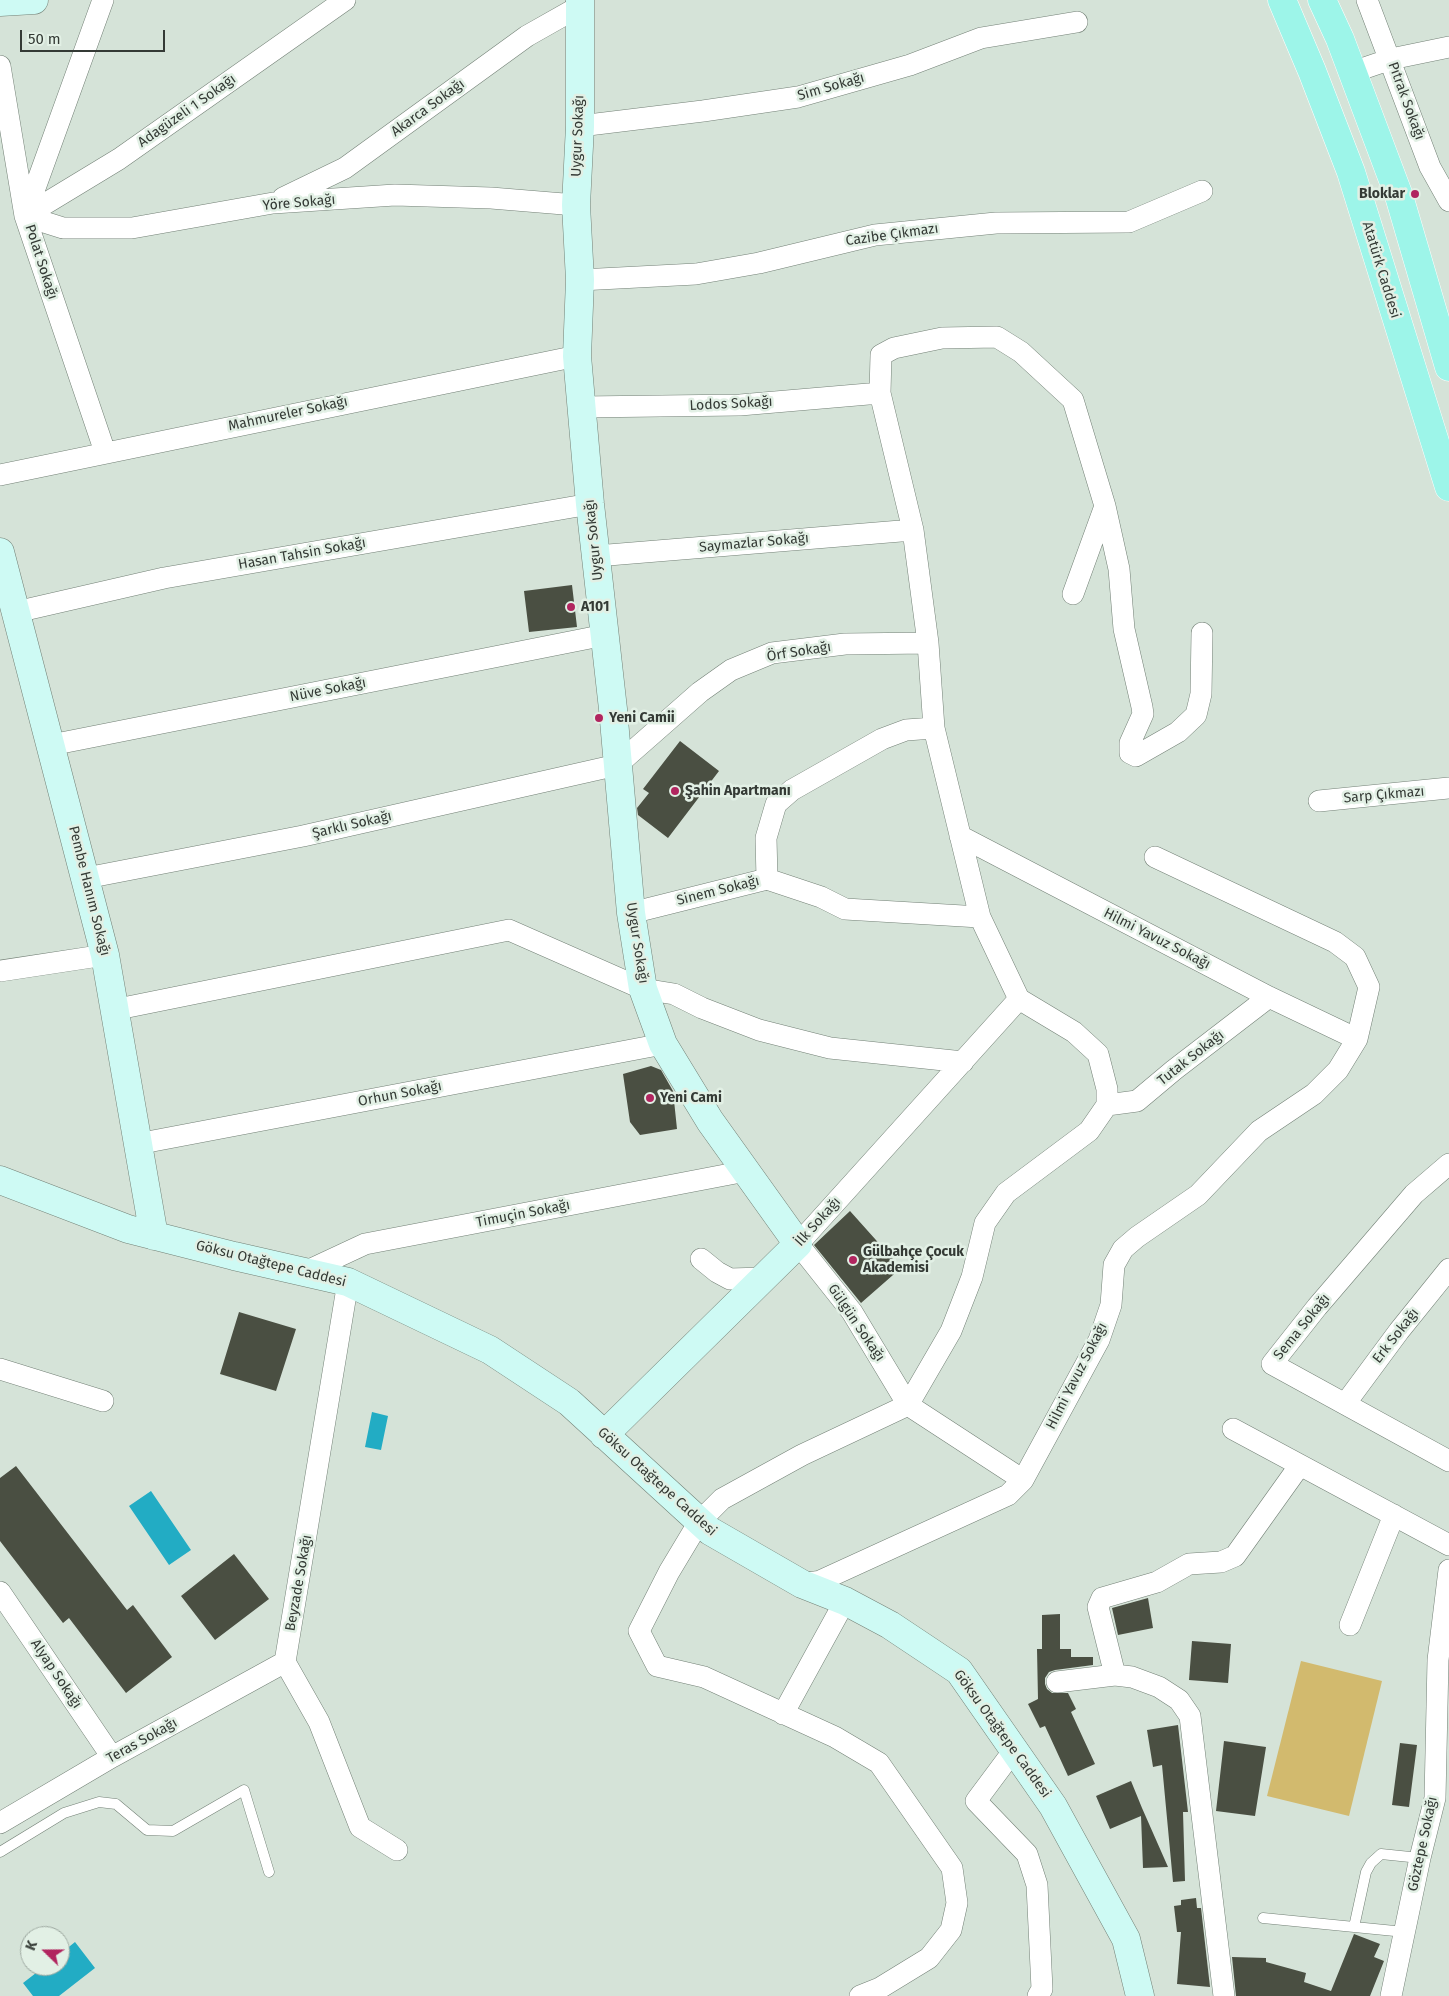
<!DOCTYPE html>
<meta charset="utf-8">
<style>
body{margin:0}
#map{position:relative;width:1449px;height:1996px;overflow:hidden;background:#d5e3d8;font-family:"Fira Sans",sans-serif}
canvas{display:block}
.north{position:absolute;left:20px;top:1926px;width:50px;height:50px;box-sizing:border-box;background:#e2f0e5;border:1px solid #9ca79f;border-radius:50%;rotate:292deg;font-size:14px;font-weight:700;line-height:20px;text-align:center;color:#343a35}
.north::after{content:'';display:block;margin:auto;width:18px;height:22px;background:#b1255f;clip-path:polygon(50% 0,100% 100%,50% 72%,0 100%)}
.scale{position:absolute;left:20px;top:30px;width:145px;height:22px;box-sizing:border-box;border:2px solid #343a35;border-top:0;padding-left:6px;font-size:15px;line-height:18px;white-space:nowrap;color:#343a35;-webkit-text-stroke:4px #e2f0e5;paint-order:stroke}
</style>
<div id="map">
<canvas width="1449" height="1996"></canvas>
<div class="north">K</div>
<div class="scale">50 m</div>
</div>
<script>
const g = document.querySelector('canvas').getContext('2d');
g.lineJoin = 'round';
function fill(path, color) {
  g.fillStyle = color;
  g.fill(path, 'evenodd');
}
function toPath(rows) {
  const path = new Path2D();
  for (const r of rows) {
    path.moveTo(r[0], r[1]);
    for (let i = 2; i < r.length; i += 2) path.lineTo(r[i], r[i + 1]);
  }
  return path;
}
function trace(path, color, width, dash) {
  g.strokeStyle = color;
  g.lineWidth = width;
  g.lineCap = dash ? 'butt' : 'round';
  g.setLineDash(dash || []);
  g.stroke(path);
}
function write(font, color, halo, rows, align = 'center') {
  g.font = font + ' "Fira Sans",sans-serif';
  g.lineWidth = 5;
  g.setLineDash([]);
  g.textBaseline = 'middle';
  g.strokeStyle = halo;
  g.fillStyle = color;
  for (const [text, x, y, turn = 0] of rows) {
    g.save();
    g.translate(x, y);
    g.rotate((+turn || 0) * Math.PI / 180);
    g.textAlign = isNaN(turn) ? turn : align;
    if (halo) g.strokeText(text, 0, 0);
    g.fillText(text, 0, 0);
    g.restore();
  }
}
fill(toPath([
 [1301,1661,1382,1681,1349,1816,1267,1796]
]), '#d2ba6e');
fill(toPath([
 [372,1412,388,1416,381,1450,365,1447],
 [151,1491,191,1550,169,1565,129,1506],
 [75,1942,95,1968,59,1996,33,1996,23,1983,45,1966,60,1966,60,1954]
]), '#22acc4');
fill(toPath([
 [572,585,577,627,529,632,524,591],
 [680,741,719,771,668,838,638,815,637,808,649,793,643,789],
 [651,1066,661,1070,673,1091,677,1129,640,1135,630,1122,623,1074],
 [850,1211,901,1268,861,1303,814,1245],
 [239,1312,296,1329,276,1391,220,1374],
 [16,1466,127,1610,133,1605,172,1657,126,1693,69,1618,63,1623,0,1541,0,1478],
 [234,1554,269,1599,215,1640,181,1596],
 [1148,1598,1153,1628,1118,1635,1112,1608],
 [1060,1614,1060,1649,1071,1649,1071,1657,1093,1657,1093,1665,1055,1670,1049,1672,1045,1678,1045,1684,1047,1689,1052,1693,1068,1693,1076,1709,1071,1712,1095,1764,1068,1776,1045,1726,1040,1728,1028,1704,1038,1699,1037,1649,1042,1649,1042,1615],
 [1192,1641,1231,1644,1228,1683,1189,1680],
 [1178,1725,1188,1812,1183,1812,1185,1881,1173,1882,1162,1765,1153,1767,1147,1730],
 [1224,1741,1266,1747,1255,1816,1216,1811],
 [1400,1743,1417,1745,1409,1807,1392,1805],
 [1131,1781,1142,1808,1168,1867,1143,1868,1141,1816,1110,1829,1096,1796],
 [1196,1898,1197,1908,1201,1908,1210,1987,1177,1984,1181,1932,1177,1932,1174,1906,1181,1905,1181,1900],
 [1354,1934,1380,1944,1374,1957,1384,1961,1370,1996,1236,1996,1232,1957,1266,1958,1266,1962,1306,1973,1304,1982,1331,1991]
]), '#4a4f42');
const lane = toPath([
 [0,1852,64,1813,99,1802,116,1804,147,1830,173,1831,244,1790,269,1872],
 [1263,1918,1405,1932],
 [1354,1927,1366,1872,1371,1863,1381,1854,1420,1858]
]);
const street = toPath([
 [1367,0,1430,167,1449,201],
 [0,66,25,216,105,452],
 [1353,72,1391,59,1449,47],
 [580,126,703,111,798,97,910,65,981,38,1077,22],
 [283,198,345,168,527,36,580,6],
 [26,213,103,0],
 [25,216,63,228,132,228,273,203,395,195,491,198,576,205],
 [25,216,119,159,345,0],
 [580,280,696,274,759,263,875,235,996,223,1129,222,1202,191],
 [582,407,740,405,880,393],
 [0,475,577,356],
 [596,556,913,530],
 [1073,594,1105,506],
 [16,612,164,578,590,504],
 [51,745,605,635],
 [1319,801,1449,788],
 [960,836,1269,997,1357,1039],
 [86,878,303,836,617,765,700,692,731,670,772,653,845,644,928,643],
 [767,879,766,838,776,804,792,790,882,739,906,730,934,728],
 [631,913,767,879,821,897,845,909,980,917],
 [0,971,105,955],
 [1019,999,798,1244,852,1312,908,1405,1023,1480],
 [113,1010,509,930,643,989,674,994,702,1008,759,1030,830,1048,963,1062],
 [1107,1105,1137,1101,1174,1070,1269,997],
 [137,1144,663,1044],
 [1449,1164,1414,1194,1317,1307,1272,1364,1449,1461],
 [701,1259,717,1272,730,1279,763,1278],
 [305,1272,365,1244,746,1171],
 [348,1282,285,1662,319,1722,360,1827,397,1850],
 [0,1369,103,1401],
 [1345,1404,1399,1331,1449,1269],
 [1233,1429,1449,1545],
 [802,1584,820,1581,1008,1495,1023,1480,1099,1340,1111,1305,1114,1265,1123,1249,1137,1237,1198,1195,1259,1131,1314,1094,1338,1070,1357,1039,1369,987,1355,957,1335,942,1155,857],
 [0,1592,112,1757],
 [1350,1625,1394,1515],
 [1115,1675,1098,1607,1102,1598,1157,1582,1189,1564,1221,1562,1235,1556,1300,1465],
 [1057,1682,1115,1675,1132,1677,1159,1687,1179,1700,1190,1716,1224,1996],
 [783,1714,845,1601],
 [1014,1750,976,1801,1027,1854,1037,1885,1042,1989,1038,1996],
 [0,1823,112,1757,285,1662],
 [860,1996,880,1988,929,1958,951,1930,957,1903,952,1868,879,1763,835,1737,704,1677,657,1666,639,1631,669,1572,699,1522,722,1499,802,1455,908,1405,951,1331,972,1277,985,1223,1006,1193,1089,1131,1107,1105,1107,1089,1098,1054,1074,1032,1019,999,980,917,934,728,928,643,913,530,880,393,881,355,894,348,942,338,997,337,1021,352,1073,400,1105,506,1119,569,1124,629,1142,707,1143,714,1130,743,1130,753,1136,756,1178,732,1196,715,1201,694,1202,633],
 [1391,1996,1420,1858,1435,1798,1438,1660,1449,1570]
]);
const secondary = toPath([
 [580,0,580,126,576,205,580,280,577,356,590,504,613,709,631,913,643,989,663,1044,710,1121,798,1244,604,1435],
 [0,2,34,0],
 [0,552,105,955,154,1236],
 [0,1180,128,1229,234,1256,348,1282,490,1350,569,1402,710,1531,802,1584,845,1601,890,1625,959,1671,1053,1806,1126,1939,1140,1996]
]);
const primary = toPath([
 [1282,0,1312,71,1351,172,1449,487],
 [1322,0,1340,39,1399,196,1449,367]
]);
trace(lane, '#738076', 11);
trace(street, '#738076', 22);
trace(secondary, '#738076', 29);
trace(primary, '#fff', 29);
trace(lane, '#fff', 10);
trace(street, '#fff', 21);
trace(secondary, '#cefaf4', 28);
trace(primary, '#9df5e9', 28);
for (const [x, y, r, color] of [
 [1415,194,5,"#b1255f"],
 [571,607,5,"#b1255f"],
 [599,718,5,"#b1255f"],
 [675,791,5,"#b1255f"],
 [650,1098,5,"#b1255f"],
 [853,1260,5,"#b1255f"]
]) {
  const dot = new Path2D();
  dot.arc(x, y, r, 0, 2 * Math.PI);
  g.fillStyle = color;
  g.fill(dot);
  trace(dot, '#e2f0e5', 2);
}
write('14px', '#343a35', '#e2f0e5', [
 ["Sim Sokağı",831,87,-16],
 ["Pıtrak Sokağı",1406,101,70],
 ["Akarca Sokağı",428,108,-36],
 ["Adagüzeli 1 Sokaḡı",187,111,-35],
 ["Uygur Sokağı",578,136,-88],
 ["Yöre Sokağı",299,203,-5],
 ["Cazibe Çıkmazı",892,235,-8],
 ["Polat Sokağı",41,262,72],
 ["Atatürk Caddesi",1381,270,73],
 ["Lodos Sokağı",731,404,-3],
 ["Mahmureler Sokağı",288,414,-12],
 ["Uygur Sokağı",594,540,-96],
 ["Saymazlar Sokağı",754,543,-5],
 ["Hasan Tahsin Sokağı",302,554,-10],
 ["Örf Sokağı",799,652,-9],
 ["Nüve Sokağı",328,690,-11],
 ["Sarp Çıkmazı",1384,795,-5],
 ["Şarklı Sokağı",352,825,-13],
 ["Pembe Hanım Sokağı",89,891,76],
 ["Sinem Sokağı",718,891,-14],
 ["Hilmi Yavuz Sokağı",1157,939,27],
 ["Uygur Sokağı",637,943,81],
 ["Tutak Sokağı",1191,1058,-38],
 ["Orhun Sokağı",400,1094,-11],
 ["Timuçin Sokağı",523,1214,-11],
 ["İlk Sokağı",818,1222,-48],
 ["Göksu Otağtepe Caddesi",271,1264,14],
 ["Gülgün Sokağı",856,1323,56],
 ["Sema Sokağı",1302,1327,-51],
 ["Erk Sokağı",1396,1336,-52],
 ["Hilmi Yavuz Sokağı",1077,1376,-63],
 ["Göksu Otağtepe Caddesi",657,1482,42],
 ["Beyzade Sokağı",299,1583,-80],
 ["Alyap Sokağı",56,1674,56],
 ["Göksu Otağtepe Caddesi",1002,1734,54],
 ["Teras Sokağı",142,1741,-29],
 ["Göztepe Sokağı",1423,1844,-78]
]);
write('bold 14px', '#343a35', '#e2f0e5', [
 ["Bloklar",1405,194,"right"],
 ["A101",581,607],
 ["Yeni Camii",609,718],
 ["Şahin Apartmanı",685,791],
 ["Yeni Cami",660,1098],
 ["Gülbahçe Çocuk",863,1252],
 ["Akademisi",863,1268]
], 'left');
</script>
